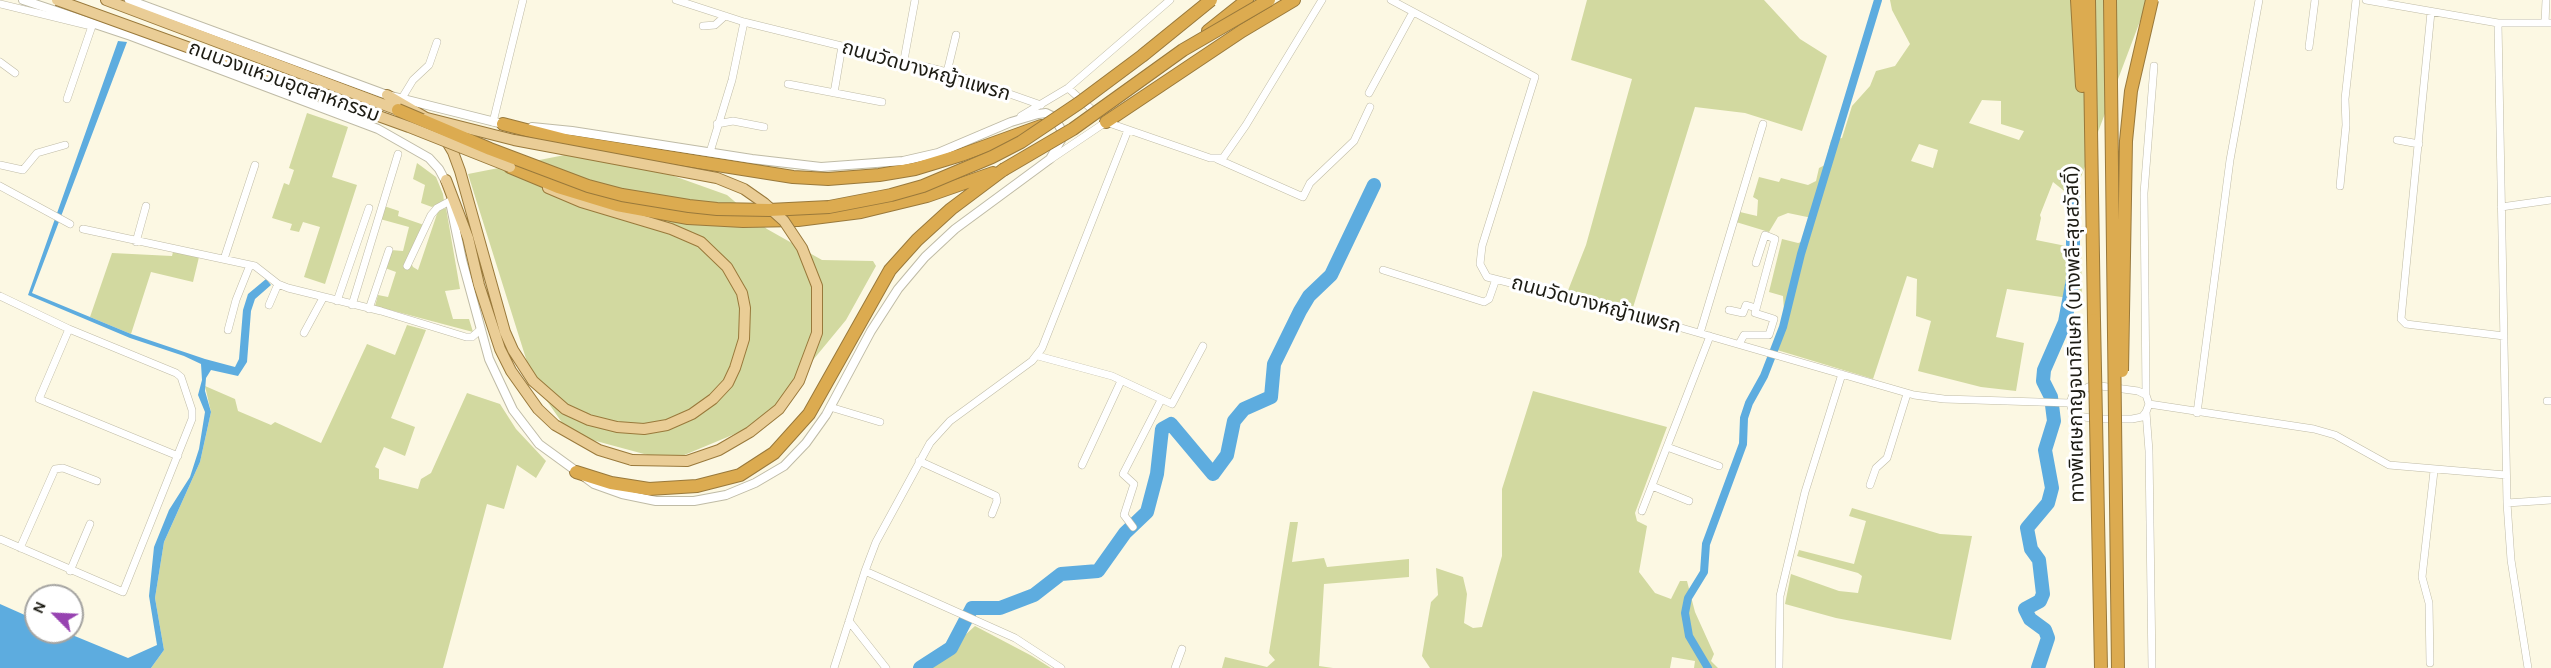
<!DOCTYPE html>
<meta charset="utf-8">
<style>
body{margin:0}
#map{position:relative;width:2551px;height:668px;overflow:hidden;background:#fcf8e3;font-family:Karla,sans-serif}
canvas{display:block}
.north{position:absolute;left:24px;top:584px;width:60px;height:60px;box-sizing:border-box;background:#fff;border:2px solid #a5a4a1;border-radius:50%;rotate:294deg;font-size:16px;font-weight:700;line-height:24px;text-align:center;color:#1d1c14}
.north::after{content:'';display:block;margin:auto;width:21px;height:27px;background:#9743b1;clip-path:polygon(50% 0,100% 100%,50% 72%,0 100%)}
</style>
<div id="map">
<canvas width="2551" height="668"></canvas>
<div class="north">N</div>
</div>
<script>
const g = document.querySelector('canvas').getContext('2d');
g.lineJoin = 'round';
function fill(path, color) {
  g.fillStyle = color;
  g.fill(path, 'evenodd');
}
function toPath(rows) {
  const path = new Path2D();
  for (const r of rows) {
    path.moveTo(r[0], r[1]);
    for (let i = 2; i < r.length; i += 2) path.lineTo(r[i], r[i + 1]);
  }
  return path;
}
function trace(path, color, width, dash) {
  g.strokeStyle = color;
  g.lineWidth = width;
  g.lineCap = dash ? 'butt' : 'round';
  g.setLineDash(dash || []);
  g.stroke(path);
}
function write(font, color, halo, rows, align = 'center') {
  g.font = font + ' Karla,"Noto Sans Thai",sans-serif';
  g.lineWidth = 6;
  g.setLineDash([]);
  g.textBaseline = 'middle';
  g.strokeStyle = halo;
  g.fillStyle = color;
  for (const [text, x, y, turn = 0] of rows) {
    g.save();
    g.translate(x, y);
    g.rotate((+turn || 0) * Math.PI / 180);
    g.textAlign = isNaN(turn) ? turn : align;
    if (halo) g.strokeText(text, 0, 0);
    g.fillText(text, 0, 0);
    g.restore();
  }
}
fill(toPath([
 [1587,0,1764,0,1800,39,1827,56,1802,131,1745,113,1695,107,1631,314,1567,293,1586,245,1632,79,1571,60],
 [1890,0,2148,0,2073,198,2053,182,2040,215,2041,218,2036,240,2081,249,2082,300,2007,289,1996,337,2024,343,2016,391,1981,387,1918,371,1931,321,1916,316,1917,279,1907,276,1873,379,1777,350,1784,310,1783,296,1769,292,1782,239,1798,243,1808,240,1812,218,1788,213,1778,217,1769,232,1736,222,1740,212,1757,216,1758,200,1753,197,1759,177,1779,182,1781,178,1808,185,1816,181,1819,168,1825,165,1831,140,1842,138,1852,106,1870,86,1876,71,1895,66,1910,44,1892,10],
 [1982,100,2001,101,2001,124,2024,131,2019,140,1969,123],
 [1919,144,1938,150,1933,168,1911,161],
 [307,113,348,127,332,177,357,185,325,284,304,277,320,227,303,222,299,232,290,230,292,224,272,218,284,183,289,185,294,170,289,168],
 [575,153,657,170,727,195,767,229,822,260,873,261,876,266,846,320,761,423,670,461,570,434,533,381,468,174],
 [417,163,436,177,443,194,444,201,432,207,421,203,425,185,413,179],
 [384,206,399,211,398,216,424,225,424,229,418,234,409,259,413,267,418,270,438,211,446,208,460,289,445,291,453,319,469,319,473,332,375,306,378,295,388,297,396,272,385,268,391,250,403,251,409,227,380,219],
 [173,252,199,257,193,282,151,272,131,334,90,317,112,253,172,256],
 [407,325,426,330,391,418,415,427,405,456,384,447,375,467,379,469,379,479,418,489,421,479,431,473,467,393,500,404,516,429,546,461,536,478,517,465,504,509,487,504,443,668,151,668,164,650,155,598,164,542,200,462,211,412,205,386,235,399,238,411,271,425,275,422,321,443,367,344,395,355],
 [1533,391,1667,427,1635,513,1637,521,1647,526,1639,572,1655,593,1671,599,1680,581,1687,581,1695,612,1714,654,1711,661,1718,668,1694,668,1695,661,1672,657,1670,668,1430,668,1422,656,1431,602,1438,595,1436,568,1463,577,1467,594,1464,623,1473,628,1482,627,1502,556,1502,489],
 [1852,508,1940,534,1972,536,1951,640,1836,618,1785,604,1791,574,1839,591,1858,593,1862,576,1858,573,1797,556,1799,550,1854,564,1866,521,1849,516],
 [1290,522,1298,522,1292,562,1324,558,1327,567,1409,559,1409,577,1324,584,1319,666,1333,668,1222,668,1225,657,1267,667,1275,660,1269,653],
 [975,626,1032,656,1051,668,929,668]
]), '#d2d9a0');
fill(toPath([
 [118,41,127,42,32,293,131,334,205,359,235,367,239,359,243,310,248,294,266,279,271,285,255,299,251,311,247,362,238,376,211,370,206,378,205,391,211,412,200,462,164,542,155,598,164,650,151,668,0,668,0,604,36,620,36,632,65,632,128,658,157,645,149,596,154,547,169,510,190,477,199,449,205,412,198,395,202,380,201,364,184,356,130,338,28,295]
]), '#5dacdf');
trace(toPath([
 [1708,668,1689,636,1685,613,1688,598,1704,572,1706,544,1743,444,1744,418,1749,403,1764,376,1783,327,1801,254,1878,0]
]), '#5dacdf', 8);
trace(toPath([
 [920,668,951,648,972,608,1000,608,1034,595,1061,574,1098,571,1125,533,1147,512,1157,474,1162,429,1171,424,1213,474,1227,455,1234,421,1244,409,1271,397,1274,364,1300,311,1309,296,1331,275,1374,185],
 [2038,668,2048,638,2045,630,2030,619,2025,609,2040,601,2043,594,2039,560,2031,549,2027,528,2048,503,2052,488,2045,450,2054,421,2051,397,2043,381,2044,370,2065,322,2073,279,2073,198]
]), '#5dacdf', 14);
const minor = toPath([
 [676,0,744,22,947,72,1041,105],
 [1391,0,1535,77,1482,246,1480,264,1487,277,1640,316,1914,395,1944,399,2070,403],
 [2366,0,2498,23,2551,23],
 [0,4,87,25],
 [2431,12,2401,319,2406,324,2504,336],
 [2498,23,2507,503,2511,560,2528,668],
 [2545,23,2546,0],
 [703,26,715,25,725,16],
 [2309,47,2315,0],
 [904,60,915,0],
 [0,62,15,73],
 [947,72,956,35],
 [788,84,882,102],
 [1068,88,1098,115],
 [834,93,842,46],
 [1369,93,1413,12],
 [402,98,413,80,429,65,437,42],
 [67,99,92,26],
 [1021,116,1068,88,1170,0],
 [493,122,523,0],
 [1106,122,1210,158,1223,158,1246,125,1322,0],
 [717,124,733,121,764,127],
 [2397,140,2419,144],
 [710,152,732,80,744,22],
 [1051,159,1106,122],
 [1217,159,1303,197,1310,183,1354,141,1370,107],
 [0,165,23,170,37,153,65,145],
 [0,186,70,224],
 [2340,186,2346,125,2345,99,2356,0],
 [2501,207,2551,200],
 [83,229,255,266,278,284,288,288,381,311,466,337,472,337,480,330],
 [136,242,146,206],
 [224,259,255,165],
 [407,266,431,215,437,208,450,201],
 [1383,270,1484,302,1489,299,1496,279],
 [0,296,69,329,176,373,181,377,192,410,192,419,123,592,0,539],
 [337,301,369,208],
 [269,305,278,284],
 [352,305,398,154],
 [369,309,389,250],
 [1729,310,1743,313,1746,305,1756,308],
 [69,329,39,399,178,456],
 [228,330,236,300,250,265],
 [304,333,323,298],
 [1700,333,1763,124],
 [1739,344,1744,335,1769,335,1774,319,1755,313,1775,239,1765,235,1756,263],
 [1038,356,1112,376,1172,404,1203,346],
 [2093,385,2138,391,2146,395,2149,404,2146,412,2142,417,2132,419,2097,419,2078,416,2072,410,2070,403,2073,394,2093,385],
 [2146,395,2144,193,2154,66],
 [2547,401,2551,401],
 [2149,404,2314,429,2335,435,2389,465,2506,475],
 [830,407,880,422],
 [2146,412,2149,451,2152,668],
 [2197,413,2230,160,2259,0],
 [1667,447,1719,466],
 [919,461,996,496,997,501,992,514],
 [1082,465,1121,381],
 [1870,485,1876,468,1887,458,1907,394],
 [1652,486,1689,501],
 [2507,503,2551,500],
 [1642,511,1710,336],
 [1133,527,1124,515,1134,484,1123,474,1161,400],
 [20,548,55,469,63,468,97,481],
 [70,571,90,524],
 [865,571,1015,638,1061,668],
 [849,621,886,668],
 [2430,663,2429,603,2422,577,2434,471],
 [834,668,865,571,876,542,930,443,950,421,1032,361,1042,348,1128,130],
 [1175,668,1182,649],
 [1779,668,1780,596,1805,492,1842,374]
]);
const tertiary = toPath([
 [23,0,131,36,378,129,429,158,439,169,447,184],
 [129,0,387,95,507,125],
 [450,202,462,260,489,359,513,410,539,444,594,484,622,494,656,501,694,501,726,495,755,483,784,466,806,443,826,415,871,331,898,289,925,257,955,229,1050,159,1061,140,1062,131,1054,117,1046,113,1038,114,1011,122,938,153,903,161,821,167,752,159,572,131,532,127]
]);
const primary = toPath([
 [106,0,398,110],
 [387,95,428,119],
 [444,137,453,152,460,171,505,332,513,350,533,381,565,409,589,420,617,427,644,429,667,425,692,414,713,399,728,383,735,368,744,339,745,308,742,293,727,267,701,242,671,229,581,202,548,188],
 [446,180,468,238,479,285,500,349,511,371,538,409,555,425,599,450,632,460]
]);
const motorway = toPath([
 [2077,0,2082,86],
 [2089,0,2094,320],
 [1208,31,1247,0],
 [1106,122,1242,31,1294,0],
 [503,124,569,141,667,157,793,177,828,179,879,175,915,169,961,155,1041,126],
 [510,167,558,187,617,205,688,218,743,221,798,220,861,212,927,196,993,173],
 [576,472,611,483,649,489,697,486,740,475,774,453,809,414,890,270,917,240,951,209,1003,170]
]);
trace(minor, '#bfbba6', 8);
trace(tertiary, '#bfbba6', 10);
trace(primary, '#99793b', 12);
trace(motorway, '#99793b', 14);
trace(minor, '#fff', 7);
trace(tertiary, '#fff', 8);
trace(primary, '#eacd96', 10);
trace(motorway, '#dcab50', 12);
const primaryBridge = toPath([
 [57,0,409,127,510,167],
 [427,118,514,140,717,178,744,189,764,203,784,221,802,248,817,286,817,333,799,381,779,409,750,432,719,450,687,461,632,460]
]);
const motorwayBridge = toPath([
 [2110,0,2118,668],
 [398,110,490,149,588,186,622,195,689,206,717,209,769,210,829,207,891,195,923,186,992,157,1021,142,1079,103,1142,56,1211,0],
 [1003,170,1073,129,1183,50,1269,0],
 [2094,320,2101,668],
 [2122,371,2126,141,2131,91,2152,0]
]);
trace(primaryBridge, '#99793b', 12, []);
trace(motorwayBridge, '#99793b', 14, []);
trace(primaryBridge, '#eacd96', 10);
trace(motorwayBridge, '#dcab50', 12);
write('20px', '#1d1c14', '#fff', [
 ["ถนนวัดบางหญ้าแพรก",926,71,16],
 ["ถนนวงแหวนอุตสาหกรรม",284,82,20],
 ["ถนนวัดบางหญ้าแพรก",1596,305,15],
 ["ทางพิเศษกาญจนาภิเษก (บางพลี-สุขสวัสดิ์)",2075,334,-91]
]);
</script>
